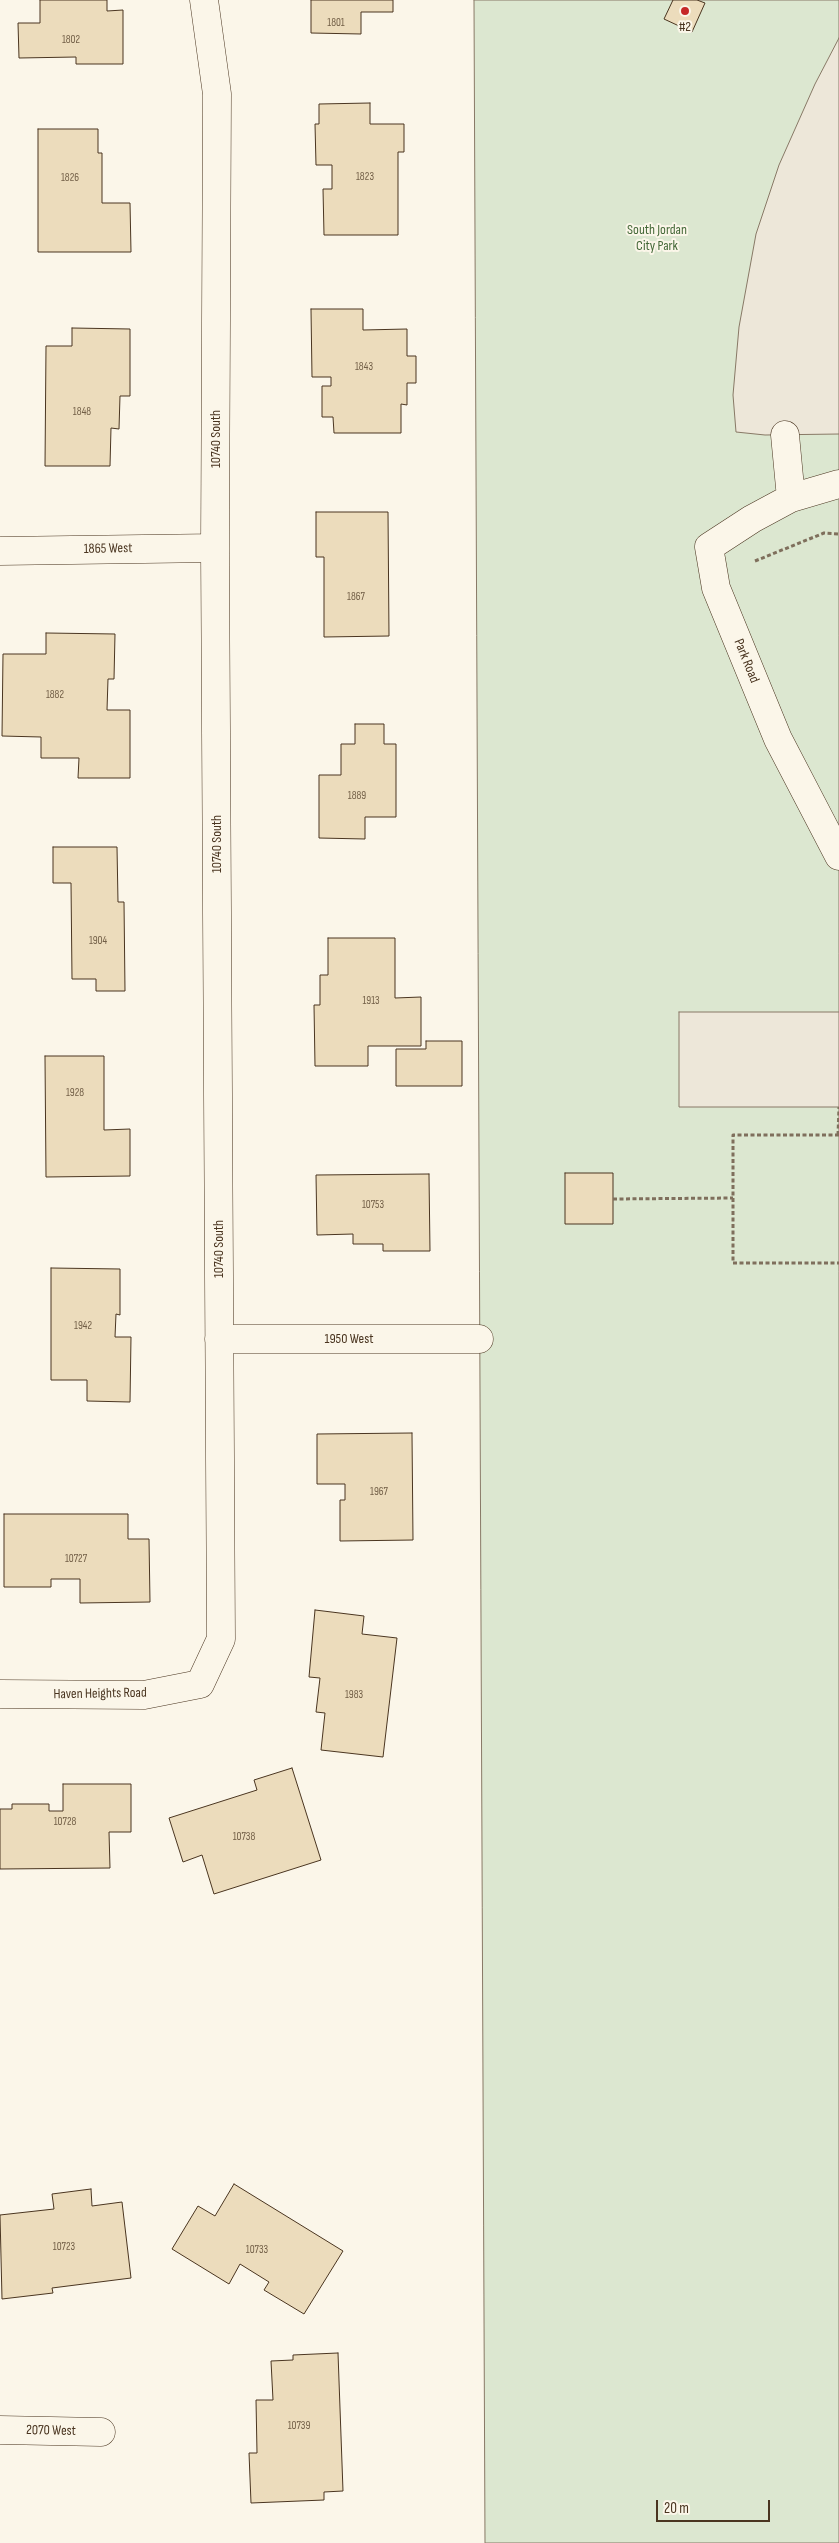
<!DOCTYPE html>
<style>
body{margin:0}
#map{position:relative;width:839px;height:2543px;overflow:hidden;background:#fbf6e9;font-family:"Sofia Sans Condensed",sans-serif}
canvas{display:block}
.scale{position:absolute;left:656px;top:2500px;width:114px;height:22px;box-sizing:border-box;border:2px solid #4a3520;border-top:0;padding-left:6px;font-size:15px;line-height:18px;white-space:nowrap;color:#4a3520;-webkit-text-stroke:4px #fbf6e9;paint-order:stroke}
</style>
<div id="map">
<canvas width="839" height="2543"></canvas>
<div class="scale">20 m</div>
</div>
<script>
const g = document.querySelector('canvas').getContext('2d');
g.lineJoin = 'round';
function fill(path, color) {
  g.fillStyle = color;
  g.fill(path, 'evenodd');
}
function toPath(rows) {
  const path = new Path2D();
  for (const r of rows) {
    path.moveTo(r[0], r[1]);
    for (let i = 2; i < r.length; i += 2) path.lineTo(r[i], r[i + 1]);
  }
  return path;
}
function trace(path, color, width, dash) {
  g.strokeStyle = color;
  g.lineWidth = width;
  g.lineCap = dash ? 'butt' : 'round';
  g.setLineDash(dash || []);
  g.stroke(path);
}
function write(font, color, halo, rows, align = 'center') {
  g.font = font + ' "Sofia Sans Condensed",sans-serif';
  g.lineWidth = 4;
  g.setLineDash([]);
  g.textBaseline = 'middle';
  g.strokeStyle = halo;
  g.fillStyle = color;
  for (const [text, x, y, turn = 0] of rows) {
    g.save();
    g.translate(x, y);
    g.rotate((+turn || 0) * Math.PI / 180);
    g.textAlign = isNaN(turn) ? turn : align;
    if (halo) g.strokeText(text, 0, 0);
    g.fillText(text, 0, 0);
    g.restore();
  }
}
const green = toPath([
 [474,0,839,0,839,2543,485,2543,474,0]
]);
fill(green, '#dce7d0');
trace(green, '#887966', 1);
const parking = toPath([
 [839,38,839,434,765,435,736,432,733,395,739,327,756,234,779,165,815,84,839,38],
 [679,1012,839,1012,839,1107,679,1107,679,1012]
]);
fill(parking, '#ede7d9');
trace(parking, '#887966', 1);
const building = toPath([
 [40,0,107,0,107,11,123,10,123,64,76,64,76,57,19,58,18,23,40,23,40,0],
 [311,0,393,0,393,12,361,12,361,34,311,33,311,0],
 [673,0,697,0,705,3,692,32,664,19,673,0],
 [370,103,370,124,404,124,404,152,398,152,398,235,324,235,323,189,332,189,332,165,316,165,315,124,319,124,319,104,370,103],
 [38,129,98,129,98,153,102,153,102,203,130,203,131,252,38,252,38,129],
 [311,309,363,309,363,330,407,329,407,356,416,356,416,383,407,383,407,405,401,404,401,433,334,433,333,417,322,417,322,386,331,386,331,377,312,377,311,309],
 [72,328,130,329,130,396,120,396,119,429,111,428,110,466,45,466,46,346,72,346,72,328],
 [316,512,388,512,389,636,324,637,324,557,316,557,316,512],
 [46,633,115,634,114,679,108,679,107,710,130,710,130,778,78,778,79,758,41,758,41,737,2,736,3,654,46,654,46,633],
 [355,724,384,724,384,744,396,744,396,817,365,817,365,839,319,838,319,775,341,775,341,744,355,744,355,724],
 [53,847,117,847,118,902,124,902,125,991,96,991,96,979,72,979,71,883,53,883,53,847],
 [328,938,395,938,395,998,421,997,421,1046,368,1046,368,1066,315,1066,314,1005,320,1005,320,975,328,975,328,938],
 [426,1041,462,1041,462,1086,396,1086,396,1049,426,1049,426,1041],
 [45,1056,104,1056,104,1130,130,1129,130,1176,46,1177,45,1056],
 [565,1173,613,1173,613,1224,565,1224,565,1173],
 [429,1174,430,1251,383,1251,383,1244,353,1244,353,1234,317,1235,316,1175,429,1174],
 [51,1268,120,1269,120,1315,116,1314,115,1337,131,1337,130,1402,87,1401,87,1380,51,1380,51,1268],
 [412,1433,413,1540,340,1541,340,1500,345,1500,345,1484,317,1484,317,1434,412,1433],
 [4,1514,128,1514,128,1539,149,1539,150,1602,80,1603,80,1579,51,1579,51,1587,4,1587,4,1514],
 [315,1610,364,1616,362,1634,397,1638,383,1757,321,1750,325,1713,316,1712,320,1678,309,1677,315,1610],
 [292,1768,321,1860,214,1894,202,1855,183,1862,169,1818,257,1790,254,1780,292,1768],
 [63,1784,131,1784,131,1832,109,1832,110,1868,0,1869,0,1809,12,1809,12,1804,49,1804,49,1811,63,1811,63,1784],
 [234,2184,343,2251,304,2314,264,2290,269,2282,240,2264,229,2284,172,2249,198,2206,215,2216,234,2184],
 [91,2189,92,2206,122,2202,131,2278,52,2288,53,2293,2,2299,0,2215,54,2209,52,2194,91,2189],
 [338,2353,343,2491,324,2492,324,2500,251,2503,249,2453,257,2453,256,2400,273,2400,271,2361,293,2360,293,2355,338,2353]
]);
fill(building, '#ecdcbc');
trace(building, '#4a3520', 1);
const minor = toPath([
 [785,435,791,498,839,484],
 [791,498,752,519,709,547,716,588,778,739,839,856],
 [0,551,215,548],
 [219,1339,479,1339],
 [0,1694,144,1695,200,1684,221,1639,215,548,217,94,204,0],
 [0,2430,101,2432]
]);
trace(minor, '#4a3520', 29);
trace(toPath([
 [755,561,824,533,839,534],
 [838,1135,839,1107],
 [839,1135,733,1135,733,1263,839,1263],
 [613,1199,733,1198]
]), '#7f6f5c', 3, [4, 2.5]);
trace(minor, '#fbf6e9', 28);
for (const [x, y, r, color] of [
 [685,11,5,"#c62828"]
]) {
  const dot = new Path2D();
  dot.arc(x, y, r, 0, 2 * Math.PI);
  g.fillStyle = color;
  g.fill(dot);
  trace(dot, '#fbf6e9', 2);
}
write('11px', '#725f47', null, [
 ["1801",336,23],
 ["1802",71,40],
 ["1823",365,177],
 ["1826",70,178],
 ["1843",364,367],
 ["1848",82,412],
 ["1867",356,597],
 ["1882",55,695],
 ["1889",357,796],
 ["1904",98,941],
 ["1913",371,1001],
 ["1928",75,1093],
 ["10753",373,1205],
 ["1942",83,1326],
 ["1967",379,1492],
 ["10727",76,1559],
 ["1983",354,1695],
 ["10728",65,1822],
 ["10738",244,1837],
 ["10723",64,2247],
 ["10733",257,2250],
 ["10739",299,2426]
]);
write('14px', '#4a3520', '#fbf6e9', [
 ["#2",685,27]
]);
write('14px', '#436837', '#fbf6e9', [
 ["South Jordan",657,230],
 ["City Park",657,246]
]);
write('14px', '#4a3520', '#fbf6e9', [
 ["10740 South",216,439,-90],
 ["1865 West",108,549,-1],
 ["Park Road",746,661,68],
 ["10740 South",217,844,-90],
 ["10740 South",219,1249,-90],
 ["1950 West",349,1339],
 ["Haven Heights Road",100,1694,-1],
 ["2070 West",51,2431,1]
]);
</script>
